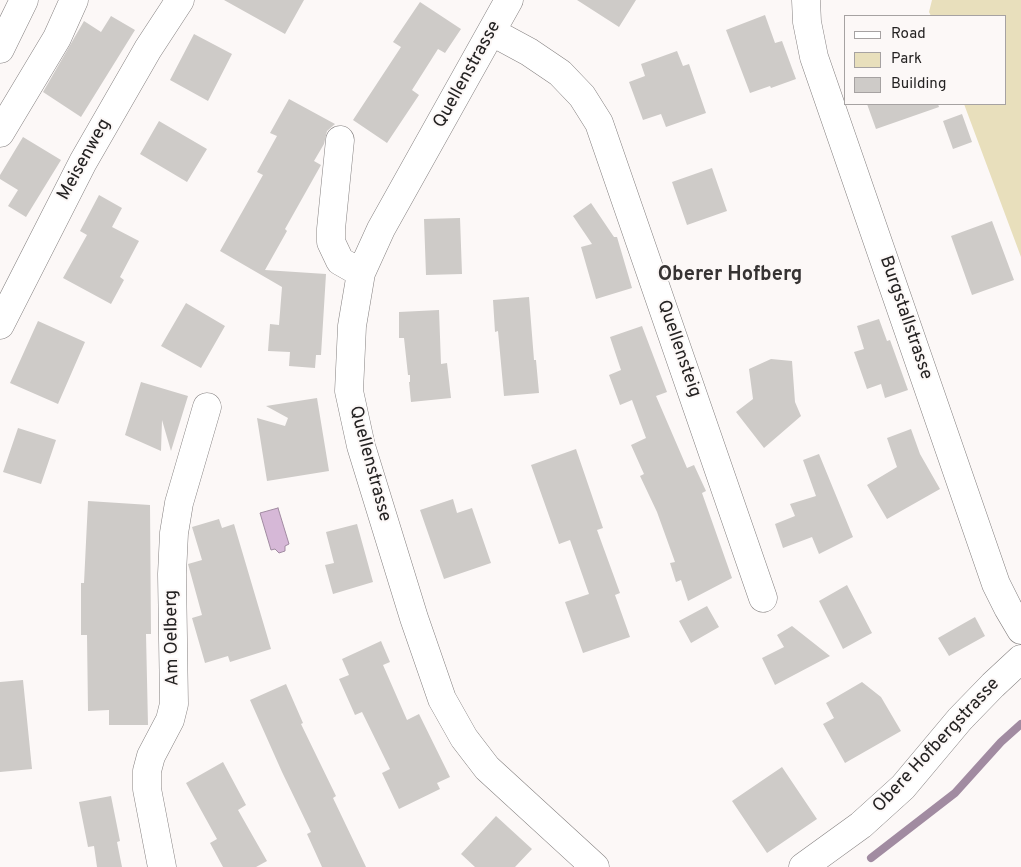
<!DOCTYPE html>
<style>
body{margin:0}
#map{position:relative;width:1021px;height:867px;overflow:hidden;background:#fcf8f7;font-family:Overpass,sans-serif}
canvas{display:block}
.legend{position:absolute;left:844px;top:15px;width:162px;height:90px;box-sizing:border-box;background:#fcf8f7;border:1px solid #a6a2a2;margin:0;padding:6px 9px;list-style:none;font-size:15px;color:#242222}
.legend li{display:flex;align-items:center;gap:10px;height:25px}
.legend b{width:25px;border:1px solid #a6a2a2}
</style>
<div id="map">
<canvas width="1021" height="867"></canvas>
<ul class="legend">
<li><b style="height:6px;background:#fff"></b>Road</li>
<li><b style="height:14px;background:#e8dfbc"></b>Park</li>
<li><b style="height:14px;background:#cecbc8"></b>Building</li>
</ul>
</div>
<script>
const g = document.querySelector('canvas').getContext('2d');
g.lineJoin = 'round';
function fill(path, color) {
  g.fillStyle = color;
  g.fill(path, 'evenodd');
}
function toPath(rows) {
  const path = new Path2D();
  for (const r of rows) {
    path.moveTo(r[0], r[1]);
    for (let i = 2; i < r.length; i += 2) path.lineTo(r[i], r[i + 1]);
  }
  return path;
}
function trace(path, color, width, dash) {
  g.strokeStyle = color;
  g.lineWidth = width;
  g.lineCap = dash ? 'butt' : 'round';
  g.setLineDash(dash || []);
  g.stroke(path);
}
function write(font, color, halo, rows, align = 'center') {
  g.font = font + ' Overpass,sans-serif';
  g.lineWidth = 4;
  g.setLineDash([]);
  g.textBaseline = 'middle';
  g.strokeStyle = halo;
  g.fillStyle = color;
  for (const [text, x, y, turn = 0] of rows) {
    g.save();
    g.translate(x, y);
    g.rotate((+turn || 0) * Math.PI / 180);
    g.textAlign = isNaN(turn) ? turn : align;
    if (halo) g.strokeText(text, 0, 0);
    g.fillText(text, 0, 0);
    g.restore();
  }
}
fill(toPath([
 [932,0,1021,0,1021,257,964,104,1005,104,1005,16,931,16,929,12]
]), '#e8dfbc');
const water = toPath([
 [278,508,289,544,285,546,285,551,279,553,275,549,271,550,260,513,278,508]
]);
fill(water, '#d6b8d7');
trace(water, '#a18ba1', 1);
trace(toPath([
 [871,858,955,793,1001,742,1021,724]
]), '#a18ba1', 8);
fill(toPath([
 [224,0,304,0,285,34],
 [577,0,636,0,619,27],
 [420,2,461,29,445,53,438,49,412,90,419,95,387,143,353,120,401,47,393,42],
 [765,15,775,43,782,41,796,79,771,88,770,86,750,93,726,30],
 [111,16,135,30,81,117,43,92,84,21,101,32],
 [194,34,232,54,208,101,170,80],
 [677,51,683,66,689,64,706,113,666,127,661,114,643,120,629,82,645,76,641,64],
 [289,99,335,124,327,131,324,144,314,161,321,165,285,229,287,231,265,270,326,274,321,355,316,355,315,368,289,366,290,352,268,351,270,324,279,325,282,287,220,251,263,175,257,172,277,136,270,133],
 [867,104,938,104,939,107,876,129],
 [962,114,972,142,953,149,943,121],
 [159,121,207,149,187,182,140,154],
 [23,137,61,160,26,217,8,206,18,190,0,179,0,175],
 [712,168,727,211,687,225,672,182],
 [99,195,122,208,112,227,139,241,120,277,124,280,111,304,63,278,87,235,80,231],
 [591,203,614,237,617,237,632,288,596,299,581,247,592,244,573,216],
 [460,218,462,274,426,275,424,219],
 [992,221,1014,280,972,295,951,236],
 [529,297,534,360,536,360,539,393,504,396,498,331,495,332,493,300],
 [186,303,225,326,201,368,161,346],
 [439,310,441,364,447,363,451,398,411,402,409,382,410,382,410,375,408,375,404,338,399,338,399,312],
 [879,319,887,341,890,340,908,390,885,398,881,384,867,389,854,352,864,349,857,326],
 [38,321,85,342,58,404,10,383],
 [642,326,667,392,656,396,687,468,694,465,706,491,702,493,732,578,688,601,681,580,676,582,670,563,675,562,657,512,640,476,644,474,631,445,646,438,632,400,620,405,609,375,621,370,610,337],
 [771,359,792,361,795,402,801,416,764,448,736,412,753,399,749,369],
 [141,382,188,396,171,451,162,420,161,451,125,435],
 [317,398,329,471,267,481,257,418,285,426,288,418,266,406],
 [18,428,56,440,41,484,3,472],
 [911,429,920,454,940,489,887,519,867,485,897,467,887,438],
 [576,449,603,528,597,530,620,593,615,595,630,637,583,653,565,602,589,594,570,540,559,544,531,465],
 [819,454,853,537,819,554,812,537,783,548,775,524,795,516,790,504,816,496,803,460],
 [453,499,457,513,472,508,491,563,444,579,420,510],
 [88,501,150,505,151,634,146,634,148,725,109,725,109,710,88,711,87,635,81,635,81,583,84,583],
 [219,519,222,528,234,524,271,649,230,662,228,656,205,663,192,618,202,615,188,564,202,560,192,527],
 [357,524,373,582,333,594,325,565,334,563,326,532],
 [847,585,872,633,843,649,819,601],
 [707,606,719,627,691,643,679,621],
 [975,617,985,636,949,656,938,638],
 [792,626,830,656,775,685,762,658,784,647,777,635],
 [381,641,390,662,383,665,407,720,419,714,450,777,437,783,440,789,399,809,382,773,390,769,362,712,355,715,339,679,349,675,342,659],
 [23,680,32,769,0,772,0,682],
 [862,682,881,697,901,731,845,763,823,724,834,718,826,703],
 [286,684,303,723,301,724,336,796,333,798,366,867,322,867,307,834,311,832,282,772,250,700],
 [223,762,246,805,238,810,267,861,256,867,223,867,210,843,217,839,186,783],
 [782,767,817,819,767,853,732,801],
 [111,796,120,841,117,842,122,867,97,867,94,846,88,847,79,802],
 [496,816,532,849,515,867,475,867,461,854]
]), '#cecbc8');
const minor = toPath([
 [509,0,381,229,361,273,352,326,349,391,361,446,414,618,442,699,464,738,487,768,595,867],
 [806,0,807,22,814,57,996,584,1008,608,1021,630],
 [492,32,529,52,560,73,582,96,599,123,763,598],
 [0,49,24,0],
 [0,133,57,38,74,0],
 [340,140,331,229,331,242,340,261,361,273],
 [0,325,83,162,148,49,180,0],
 [162,867,147,789,147,771,151,756,170,720,174,704,172,574,174,533,179,503,207,407],
 [803,867,861,825,903,787,960,719,993,685,1021,659]
]);
trace(minor, '#858180', 29);
trace(minor, '#fff', 28);
write('18px', '#242222', '#fcf8f7', [
 ["Quellenstrasse",468,75,-61],
 ["Meisenweg",85,160,-61],
 ["Burgstallstrasse",905,318,71],
 ["Quellensteig",678,349,71],
 ["Quellenstrasse",369,464,75],
 ["Am Oelberg",173,638,-91],
 ["Obere Hofbergstrasse",937,746,-47]
]);
write('bold 20px', '#363333', '#fcf8f7', [
 ["Oberer Hofberg",730,276]
]);
</script>
